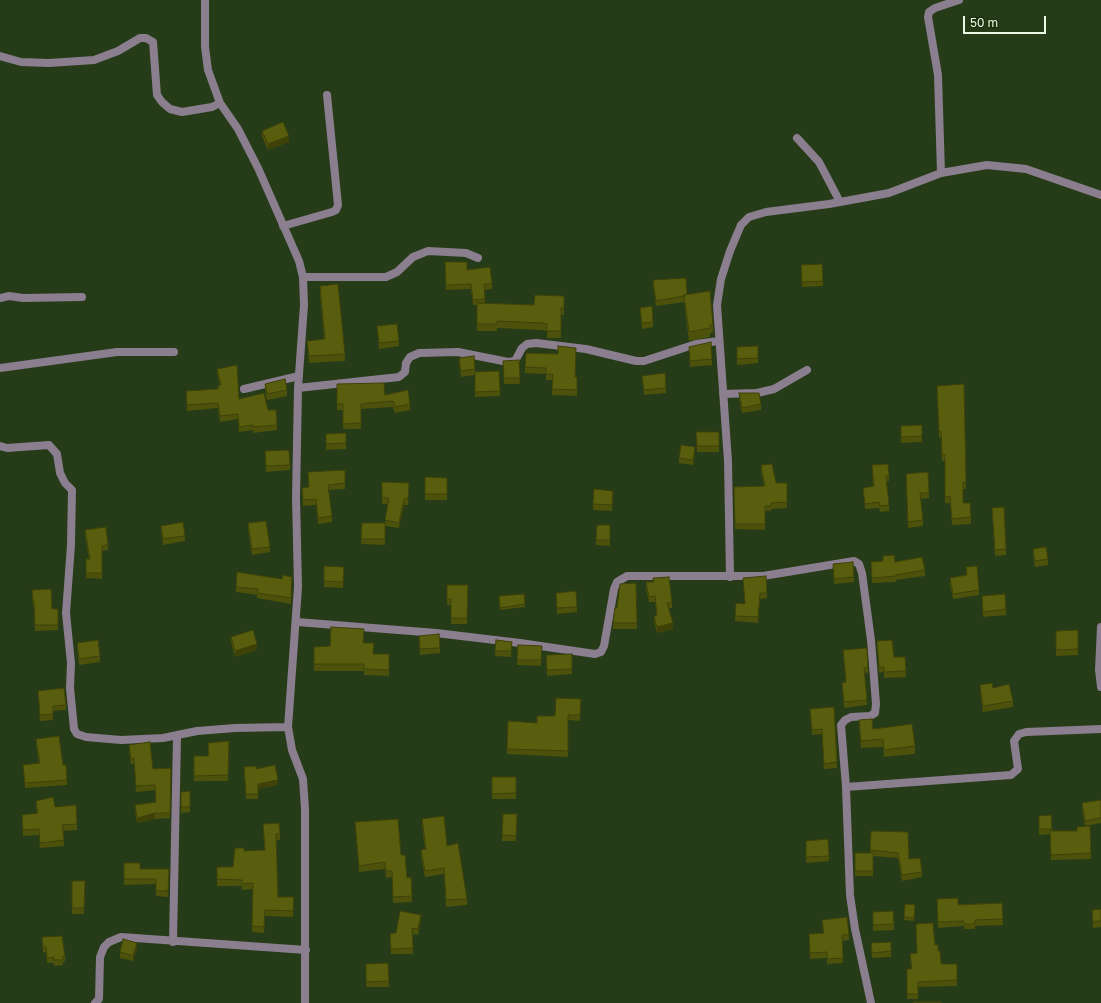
<!DOCTYPE html>
<style>
body{margin:0}
#map{position:relative;width:1101px;height:1003px;overflow:hidden;background:#263b18;font-family:"Golos Text",sans-serif}
canvas{display:block}
.scale{position:absolute;left:963px;top:16px;width:83px;height:18px;box-sizing:border-box;border:2px solid #ebf9e4;border-top:0;padding-left:5px;font-size:12px;line-height:14px;white-space:nowrap;color:#ebf9e4;-webkit-text-stroke:3px #1c310e;paint-order:stroke}
</style>
<div id="map">
<canvas width="1101" height="1003"></canvas>
<div class="scale">50 m</div>
</div>
<script>
const g = document.querySelector('canvas').getContext('2d');
g.lineJoin = 'round';
function toPath(rows) {
  const path = new Path2D();
  for (const r of rows) {
    path.moveTo(r[0], r[1]);
    for (let i = 2; i < r.length; i += 2) path.lineTo(r[i], r[i + 1]);
  }
  return path;
}
function trace(path, color, width, dash) {
  g.strokeStyle = color;
  g.lineWidth = width;
  g.lineCap = dash ? 'butt' : 'round';
  g.setLineDash(dash || []);
  g.stroke(path);
}
function fill(path, color) {
  g.fillStyle = color;
  g.fill(path, 'evenodd');
}
trace(toPath([
 [0,56,21,62,49,63,94,60,118,51,140,38,146,38,153,42,157,95,162,102,170,109,182,112,212,107,220,103,208,70,205,47,205,0],
 [220,103,238,129,258,168,299,261,303,277,304,305,298,388,296,498,298,587,288,727,292,750,303,779,305,809,305,1003],
 [797,138,819,162,840,202],
 [941,173,938,75,928,17,929,12,935,8,959,0],
 [283,226,332,212,336,210,338,205,327,95],
 [303,277,386,277,397,272,413,257,428,251,466,253,478,258],
 [0,298,9,296,23,298,82,297],
 [0,368,117,352,174,352],
 [298,388,399,377,405,372,406,363,410,357,419,353,458,352,508,362,515,361,522,348,527,344,536,343,586,349,636,361,644,361,696,344,719,341],
 [244,389,299,376],
 [723,394,757,393,774,389,807,370],
 [0,446,7,448,49,445,57,454,60,473,65,483,72,490,71,545,66,613,71,663,70,688,74,729,77,734,86,737,121,740,163,738,197,731,235,728,288,727],
 [730,577,728,461,717,305,721,279,730,251,741,225,749,217,766,212,829,204,889,193,941,173,987,165,1026,169,1101,195],
 [297,622,436,633,520,643,595,654,601,652,604,646,614,589,617,582,627,576,763,576,854,561,859,564,862,573,871,640,876,704,875,713,870,716,851,717,845,720,841,725,846,787,850,895,855,929,871,1003],
 [1101,627,1099,670,1101,687],
 [846,787,1011,775,1018,769,1014,741,1019,734,1026,732,1101,729],
 [173,942,177,736],
 [95,1003,99,999,100,957,104,947,109,942,121,937,306,950]
]), '#8a7e8f', 8);
fill(toPath([
 [262,131,289,142,268,150,262,136],
 [445,262,467,270,492,284,492,289,484,290,485,303,534,305,564,296,564,315,561,315,561,338,547,338,547,331,541,330,497,328,497,331,477,331,477,305,473,305,471,289,446,290],
 [801,265,823,281,823,286,802,287],
 [653,280,687,294,713,325,713,333,710,333,710,337,689,341,684,302,656,306,653,286],
 [320,286,345,354,345,361,309,363,307,341,324,339,320,294],
 [640,308,653,322,653,327,642,329],
 [377,326,399,341,399,346,379,349],
 [758,346,758,363,737,365,737,347],
 [689,347,712,359,712,365,690,367],
 [576,353,575,377,577,377,577,396,552,395,552,380,546,380,546,374,525,373,525,367,558,354],
 [459,358,475,369,475,372,499,371,500,396,475,397,475,375,461,377,459,364],
 [519,360,520,384,504,384,503,361],
 [217,369,239,399,268,410,277,425,277,430,253,433,253,430,239,432,238,419,220,422,218,408,187,411,186,391,218,389,218,386,220,385,217,374],
 [642,376,666,388,666,393,644,395],
 [265,384,287,390,287,396,267,400,265,390],
 [337,384,385,395,410,404,410,410,395,413,393,407,361,409,361,429,343,429,343,410,337,410],
 [964,384,966,489,963,489,963,503,971,517,971,524,952,525,950,503,945,503,945,461,942,461,941,438,939,438,937,386],
 [739,393,761,404,761,410,742,413,739,399],
 [922,425,922,442,901,443,901,426],
 [696,432,719,432,719,452,697,452],
 [346,433,346,449,326,450,326,434],
 [265,451,290,465,290,470,266,472],
 [695,453,693,465,679,463,679,458],
 [761,465,776,483,787,483,787,508,771,509,771,511,765,511,765,530,735,529,734,487,764,486,761,471],
 [872,465,889,476,889,481,886,482,889,505,889,511,880,512,879,508,865,509,863,488,873,487],
 [308,472,345,483,345,489,328,490,332,516,332,522,318,524,316,505,303,506,302,488,308,487],
 [425,477,447,478,447,500,425,500],
 [906,479,929,493,929,498,920,499,923,520,923,526,908,528],
 [382,482,409,483,408,505,404,505,399,528,385,526,385,545,361,544,362,523,385,523,388,504,382,504],
 [613,496,612,511,593,510,593,504],
 [992,508,1006,549,1006,555,995,556],
 [248,523,270,547,270,552,252,555,248,529],
 [597,525,610,531,610,546,596,545],
 [161,526,185,536,185,541,163,545,161,531],
 [85,530,108,545,108,550,102,551,102,579,86,578,86,559,89,559,85,536],
 [1033,549,1048,559,1048,565,1035,567,1033,555],
 [871,562,895,562,925,570,925,576,896,580,896,582,872,583],
 [833,564,854,577,854,582,834,584],
 [966,567,979,590,979,595,953,599,950,584,950,578,966,575],
 [344,573,343,588,324,587,324,581],
 [292,577,291,604,257,598,257,595,236,592,236,587],
 [653,578,672,603,672,608,669,608,673,629,657,633,654,621,654,616,657,615,655,602,649,602,646,588,646,582,653,582],
 [743,578,767,593,767,598,760,599,758,623,735,621,735,616,745,604],
 [636,583,637,629,613,629,613,623,617,608],
 [447,585,468,585,467,624,451,624,451,605,447,605],
 [32,590,52,609,58,609,58,630,35,631,34,607,33,607],
 [556,593,577,607,577,612,557,614],
 [499,596,525,604,525,607,500,610],
 [982,596,1006,609,1006,615,983,617],
 [1078,630,1078,655,1056,656,1056,631],
 [364,636,363,643,374,654,389,654,389,676,364,675,364,671,314,671,314,647,330,646],
 [419,636,440,648,440,653,420,655],
 [231,637,257,650,235,657,231,642],
 [496,640,512,642,511,657,495,656],
 [877,641,894,657,905,657,906,677,884,678,884,672,879,673],
 [77,643,100,656,100,662,79,665,77,649],
 [518,645,542,646,541,666,517,665],
 [843,650,868,668,868,673,864,674,867,705,844,708,842,683,846,682],
 [546,655,572,669,572,674,547,676],
 [980,685,993,688,1013,701,1013,707,983,712,980,691],
 [38,691,66,705,66,710,53,711,53,720,40,721],
 [581,705,580,721,568,720,568,757,507,754,507,749,537,723,555,716],
 [834,707,837,768,824,769,822,734,812,735,810,709],
 [859,720,873,729,915,746,915,754,884,757,883,747,861,748,859,728],
 [36,739,63,765,67,780,67,785,25,788,23,765,39,763,36,744],
 [229,741,228,781,194,781,194,776,208,756,208,743],
 [129,745,153,769,171,768,170,818,155,819,137,823,135,810,135,805,156,802,155,790,136,792,134,764,131,764,129,751],
 [256,769,278,785,258,789,258,799,246,799,244,772],
 [492,777,516,777,516,799,492,799],
 [190,791,190,812,181,813,181,792],
 [1101,800,1101,823,1085,826,1082,809,1082,803],
 [36,801,55,807,77,824,77,830,63,831,64,846,40,848,39,835,23,836,22,815,37,814,36,807],
 [503,814,517,814,516,841,502,841],
 [1051,815,1052,831,1091,853,1091,859,1051,860,1050,834,1039,835,1039,816],
 [422,819,447,846,467,899,467,905,446,907,444,874,425,877,421,856,421,850,425,849,422,825],
 [355,822,401,855,412,896,412,902,393,903,392,877,386,878,385,869,359,872],
 [263,824,280,834,280,840,276,840,278,897,294,897,293,917,265,916,264,933,252,932,253,889,242,890,242,886,217,886,217,867,233,867,244,851,265,850],
 [871,831,909,859,922,872,922,877,902,881,898,858,873,856,873,876,855,876,855,853,870,853],
 [806,841,829,856,829,861,806,863],
 [124,863,140,869,169,869,168,897,156,896,156,884,124,885],
 [72,881,85,881,84,914,72,914],
 [1002,903,1003,925,975,926,975,929,964,929,964,926,938,928,937,905],
 [905,904,915,905,914,921,904,920],
 [1101,909,1101,927,1093,928,1092,915,1092,910],
 [873,912,894,924,894,930,873,931],
 [421,920,418,935,412,934,413,954,391,954,390,934,396,933],
 [822,920,849,935,849,940,842,941,843,963,827,964,827,958,810,959,809,934,823,933],
 [42,937,65,956,65,961,63,962,63,965,54,966,54,963,47,963,46,952,43,953],
 [891,942,891,957,872,958,871,943],
 [935,945,938,951,941,964,957,964,957,986,918,987,918,999,907,999,907,969,911,969,910,954,917,953],
 [137,948,133,961,120,958,120,952],
 [388,963,389,987,366,987,366,964]
]), '#4c510b');
fill(toPath([
 [289,136,289,142,268,150,268,144],
 [695,447,695,453,693,465,693,460],
 [404,499,404,505,399,528,399,523],
 [760,593,760,599,758,623,758,617],
 [673,623,673,629,657,633,657,627],
 [257,644,257,650,235,657,235,651],
 [278,780,278,785,258,789,258,784],
 [155,813,155,819,137,823,137,818],
 [421,915,421,920,418,935,418,929],
 [137,943,137,948,133,961,133,956]
]), '#3e4209');
const building = toPath([
 [283,122,289,136,268,144,262,131,283,122],
 [445,262,467,262,467,270,490,267,492,284,484,284,485,299,473,300,471,284,446,285,445,262],
 [822,264,823,281,802,282,801,265,822,264],
 [686,278,687,294,684,295,684,296,656,301,653,280,686,278],
 [338,284,345,354,309,356,307,341,325,339,320,286,338,284],
 [710,291,713,325,710,325,710,328,689,332,684,295,710,291],
 [535,295,564,296,564,308,561,308,561,331,547,331,547,324,541,323,497,321,497,324,477,324,477,303,534,305,535,295],
 [652,306,653,322,642,323,640,308,652,306],
 [397,324,399,341,379,343,377,326,397,324],
 [711,342,712,359,690,361,689,347,711,342],
 [558,346,576,348,575,377,577,377,577,390,552,389,553,374,546,374,546,368,525,367,526,353,558,354,558,346],
 [758,346,758,358,737,359,737,347,758,346],
 [474,356,475,369,461,371,459,358,474,356],
 [519,360,520,378,504,378,503,361,519,360],
 [237,365,239,399,264,393,268,410,276,410,277,425,253,427,253,425,239,427,238,414,220,416,218,403,187,405,186,391,218,389,218,386,221,385,217,369,237,365],
 [499,371,500,391,475,392,475,372,499,371],
 [665,373,666,388,644,390,642,376,665,373],
 [285,379,287,390,267,394,265,384,285,379],
 [384,383,385,395,408,390,410,404,395,407,393,401,361,404,361,423,343,424,343,404,337,404,337,384,384,383],
 [964,384,966,482,963,482,963,503,970,503,971,517,952,519,950,496,945,497,945,455,942,455,941,431,939,432,937,386,964,384],
 [739,393,759,393,761,404,742,408,739,393],
 [922,425,922,436,901,437,901,426,922,425],
 [696,432,719,432,719,446,697,446,696,432],
 [346,433,346,443,326,444,326,434,346,433],
 [681,445,695,447,693,460,679,458,681,445],
 [289,450,290,465,266,466,265,451,289,450],
 [772,464,776,483,787,483,787,502,771,503,771,506,765,506,765,524,735,524,734,487,765,486,761,465,772,464],
 [888,464,889,476,886,476,889,505,880,506,879,502,865,504,863,488,874,486,872,465,888,464],
 [345,470,345,483,328,485,332,516,318,518,316,499,303,500,302,488,309,487,308,472,345,470],
 [928,472,929,493,920,493,923,520,908,522,906,474,928,472],
 [425,477,447,478,447,494,425,494,425,477],
 [382,482,409,483,408,499,404,499,399,523,385,520,389,498,382,498,382,482],
 [594,489,613,491,612,505,593,504,594,489],
 [1004,507,1006,549,995,550,992,508,1004,507],
 [266,521,270,547,252,549,248,523,266,521],
 [183,522,185,536,163,539,161,526,183,522],
 [362,523,385,523,385,539,361,539,362,523],
 [597,525,610,525,610,540,596,540,597,525],
 [106,527,108,545,102,546,102,573,86,573,86,559,90,559,85,530,106,527],
 [1046,547,1048,559,1035,561,1033,549,1046,547],
 [894,555,895,562,922,557,925,570,896,575,896,576,872,578,871,562,883,561,883,556,894,555],
 [853,562,854,577,834,579,833,564,853,562],
 [324,566,344,567,343,582,324,581,324,566],
 [977,566,979,590,953,594,950,578,967,575,966,567,977,566],
 [237,572,282,579,283,575,292,577,291,598,257,593,258,589,236,587,237,572],
 [766,576,767,593,760,593,758,617,735,616,736,603,745,604,743,578,766,576],
 [669,577,672,603,667,603,673,623,657,627,654,616,657,615,655,596,649,597,646,582,654,582,653,578,669,577],
 [636,583,637,623,613,623,615,608,617,608,620,584,636,583],
 [447,585,468,585,467,618,451,618,451,599,447,599,447,585],
 [51,589,52,609,58,609,58,625,35,625,34,601,33,601,32,590,51,589],
 [576,591,577,607,557,608,556,593,576,591],
 [524,594,525,604,500,608,499,596,524,594],
 [1005,594,1006,609,983,612,982,596,1005,594],
 [331,627,364,629,363,643,374,643,373,654,389,654,389,670,364,669,364,664,314,664,314,647,330,646,331,627],
 [253,630,257,644,235,651,231,637,253,630],
 [1078,630,1078,649,1056,650,1056,631,1078,630],
 [439,634,440,648,420,649,419,636,439,634],
 [98,640,100,656,79,659,77,643,98,640],
 [496,640,512,642,511,651,495,651,496,640],
 [892,640,894,657,905,657,906,671,884,672,884,667,879,667,877,641,892,640],
 [518,645,542,646,541,660,517,660,518,645],
 [867,648,868,668,864,668,867,700,844,702,842,683,846,682,843,650,867,648],
 [572,654,572,669,547,670,546,655,572,654],
 [992,683,993,688,1009,684,1013,701,983,706,980,685,992,683],
 [64,688,66,705,53,706,53,714,40,715,38,691,64,688],
 [556,698,581,699,580,715,568,715,568,751,507,749,508,721,537,723,537,716,555,716,556,698],
 [834,707,837,762,824,764,822,729,812,730,810,709,834,707],
 [872,719,873,729,912,724,915,746,884,750,883,739,861,741,859,720,872,719],
 [59,736,63,765,66,765,67,780,25,783,23,765,40,763,36,739,59,736],
 [229,741,228,775,194,776,194,756,209,756,208,743,229,741],
 [150,742,153,769,171,768,170,813,155,813,137,818,135,805,156,802,155,785,136,786,134,758,131,759,129,745,150,742],
 [275,765,278,780,258,784,258,794,246,794,244,767,256,766,256,769,275,765],
 [492,777,516,777,516,793,492,794,492,777],
 [190,791,190,807,181,807,181,792,190,791],
 [53,797,55,807,76,805,77,824,62,825,64,840,40,843,39,829,23,830,22,815,38,813,36,801,53,797],
 [1101,800,1101,818,1085,821,1082,803,1101,800],
 [503,814,517,814,516,836,502,835,503,814],
 [1051,815,1052,829,1039,829,1039,816,1051,815],
 [444,816,447,846,458,843,467,899,446,900,444,868,425,871,421,850,426,849,422,819,444,816],
 [398,819,401,855,405,855,407,878,411,877,412,896,393,897,392,871,386,871,385,862,359,866,355,822,398,819],
 [279,823,280,834,276,834,278,897,294,897,293,911,265,910,264,927,252,926,253,883,242,884,242,880,217,879,217,867,233,867,235,848,244,848,244,851,265,850,263,824,279,823],
 [1090,826,1091,853,1051,855,1050,831,1077,831,1077,827,1090,826],
 [871,831,908,832,909,859,920,858,922,872,902,875,898,853,870,850,871,831],
 [828,839,829,856,806,857,806,841,828,839],
 [855,853,873,853,873,871,855,871,855,853],
 [124,863,140,863,140,869,169,869,168,891,156,891,156,879,124,879,124,863],
 [72,881,85,881,84,908,72,908,72,881],
 [958,898,958,905,1002,903,1003,919,975,920,975,924,964,924,964,921,938,922,937,899,958,898],
 [905,904,915,905,914,918,904,917,905,904],
 [1101,909,1101,921,1093,922,1092,910,1101,909],
 [400,911,421,915,418,929,412,928,413,948,391,949,390,934,396,933,400,911],
 [893,911,894,924,873,925,873,912,893,911],
 [847,917,849,935,842,935,843,958,827,959,827,952,810,953,809,934,824,933,822,920,847,917],
 [933,923,935,945,938,945,938,951,940,951,941,964,957,964,957,980,918,982,918,994,907,994,907,969,912,969,910,954,917,953,916,924,933,923],
 [62,936,65,956,63,956,63,960,54,960,54,957,47,958,46,947,43,947,42,937,62,936],
 [123,939,137,943,133,956,120,952,123,939],
 [891,942,891,951,872,953,871,943,891,942],
 [388,963,389,981,366,982,366,964,388,963],
 [913,1002,941,1002,941,1003,913,1003,913,1002]
]);
fill(building, '#585e0d');
trace(building, '#3e4209', 1);
</script>
